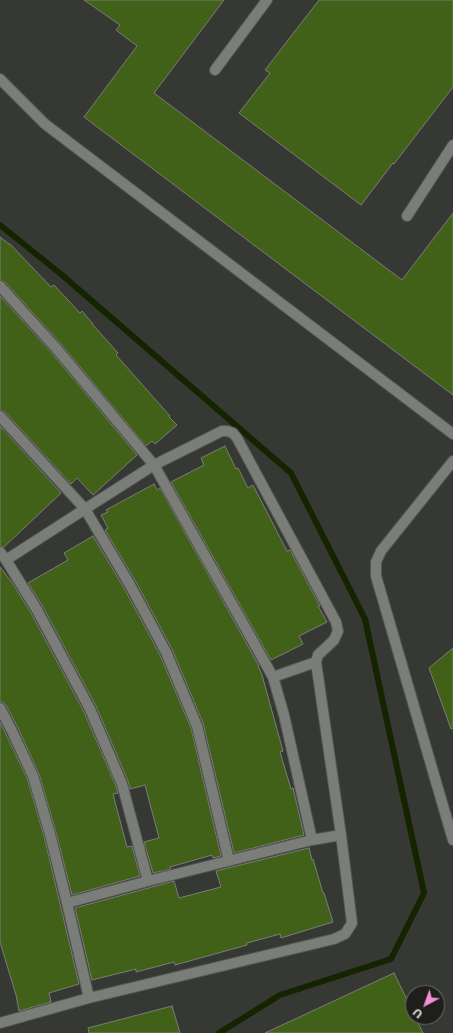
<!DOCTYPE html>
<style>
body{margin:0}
#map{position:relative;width:453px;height:1033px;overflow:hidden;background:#363834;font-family:Montserrat,sans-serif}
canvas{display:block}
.north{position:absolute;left:405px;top:985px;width:40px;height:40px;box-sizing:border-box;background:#1e1f1d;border:1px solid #6c6d6b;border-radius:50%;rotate:221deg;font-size:11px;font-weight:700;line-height:16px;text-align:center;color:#e1e2e0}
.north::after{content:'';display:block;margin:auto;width:14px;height:18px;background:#f491d4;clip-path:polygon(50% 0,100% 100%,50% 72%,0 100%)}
</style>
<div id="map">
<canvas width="453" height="1033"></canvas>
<div class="north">U</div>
</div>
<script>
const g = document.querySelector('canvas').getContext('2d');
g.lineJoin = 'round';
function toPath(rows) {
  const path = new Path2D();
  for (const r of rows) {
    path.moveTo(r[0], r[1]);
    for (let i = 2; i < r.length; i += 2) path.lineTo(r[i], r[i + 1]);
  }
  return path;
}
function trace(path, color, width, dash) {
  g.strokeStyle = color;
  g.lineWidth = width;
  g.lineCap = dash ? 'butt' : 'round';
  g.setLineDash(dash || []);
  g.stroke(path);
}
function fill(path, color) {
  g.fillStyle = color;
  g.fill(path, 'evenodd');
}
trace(toPath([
 [0,225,62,275,291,473,365,619,424,893,391,959,280,995,219,1033]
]), '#142400', 6);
const building = toPath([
 [84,0,224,0,154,93,402,280,453,213,453,395,84,117,137,46,116,30,120,25,84,0],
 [319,0,453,0,453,87,394,164,393,163,361,205,239,113,270,73,265,70,319,0],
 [0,237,9,244,10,244,51,287,54,285,80,313,82,311,93,324,93,325,118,353,116,355,170,416,169,417,177,425,155,444,152,441,146,446,61,344,5,282,0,280,0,237],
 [0,296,51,352,137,455,93,495,77,478,71,484,5,412,0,410,0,296],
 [0,426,61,493,4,547,0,546,0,426],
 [225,446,236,469,238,468,248,488,253,485,287,551,290,550,320,606,318,606,327,622,299,636,303,644,271,660,171,482,204,465,201,458,225,446],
 [154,484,157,490,160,488,259,666,258,666,262,675,283,751,280,752,291,789,293,788,304,835,234,853,203,723,172,649,136,582,105,530,108,528,101,515,108,512,106,510,154,484],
 [93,536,124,588,160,655,191,728,221,856,213,858,212,855,170,867,171,869,153,873,144,842,159,838,145,785,130,789,128,781,96,706,43,607,28,583,68,560,64,553,93,536],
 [0,567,13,584,31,613,84,712,116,786,118,793,113,794,127,847,132,846,140,876,72,895,56,832,39,774,18,728,6,705,3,702,0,702,0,567],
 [453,648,453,728,451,729,429,668,453,648],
 [0,722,27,778,44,836,79,984,49,993,51,1002,19,1011,16,995,0,942,0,722],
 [309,848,312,860,313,859,323,893,324,893,333,922,281,938,280,934,247,943,247,945,175,965,174,962,136,972,136,969,92,980,75,908,174,881,179,898,221,887,216,871,309,848],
 [394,973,413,1012,413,1017,415,1017,423,1033,265,1033,394,973],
 [172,1006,180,1033,89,1033,88,1028,172,1006]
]);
fill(building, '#416119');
trace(building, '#7b7d79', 1);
const lane = toPath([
 [215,70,267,0],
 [0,79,45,124,453,434],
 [407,216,453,145],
 [453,461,381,551,376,562,376,576,453,840]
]);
const street = toPath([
 [0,286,56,348,154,465,85,509,0,416],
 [0,552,6,560,37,610,90,709,122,784,148,881],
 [6,560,85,509,130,585,166,652,197,726,229,861],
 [273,677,316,662],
 [0,708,12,731,33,776,50,834,67,903,89,998],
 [67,903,148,881,312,840,341,835],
 [0,1023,89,998,334,939,345,934,352,923,341,835,316,662,318,655,334,640,338,631,336,622,237,438,233,433,227,431,222,431,154,465,273,677,284,715,312,840]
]);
trace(lane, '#545653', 12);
trace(street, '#545653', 12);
trace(lane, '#7b7d79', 10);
trace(street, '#7b7d79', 10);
</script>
